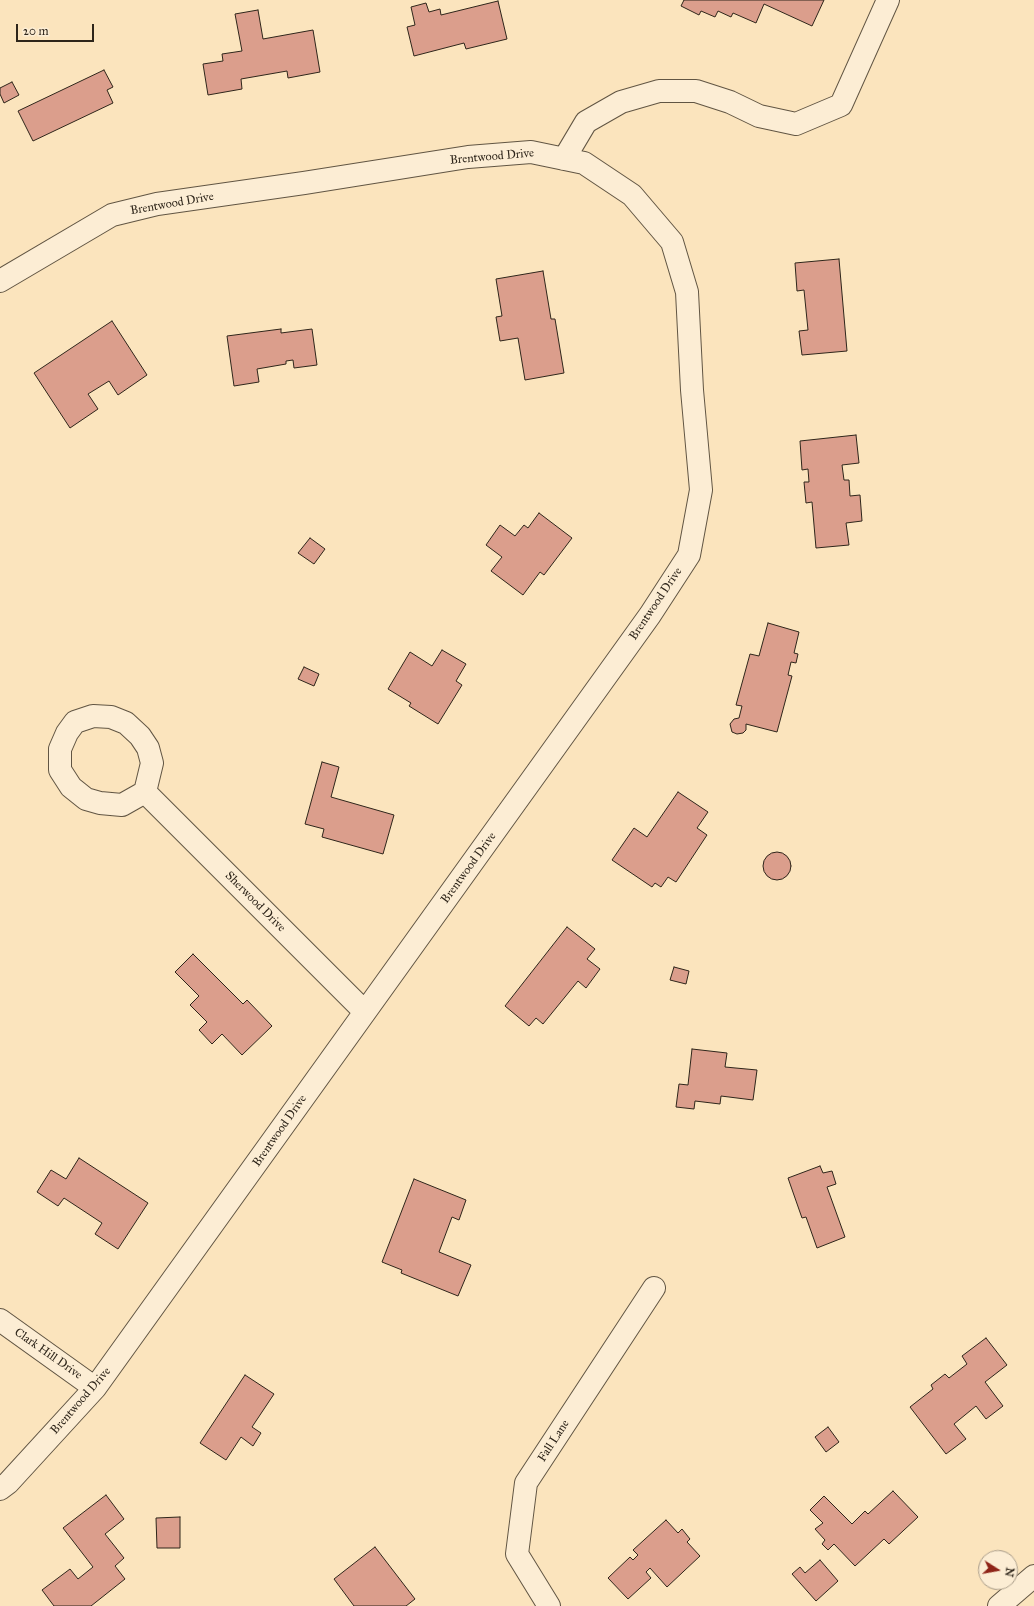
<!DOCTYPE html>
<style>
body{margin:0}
#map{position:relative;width:1034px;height:1606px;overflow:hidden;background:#fbe4bd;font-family:"IM FELL Great Primer",serif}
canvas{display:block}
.north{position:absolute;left:978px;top:1550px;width:40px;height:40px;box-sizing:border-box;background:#fcedd4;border:1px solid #aa9d8a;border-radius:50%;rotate:101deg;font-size:11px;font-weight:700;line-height:16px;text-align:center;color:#2e251a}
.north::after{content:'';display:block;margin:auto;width:14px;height:18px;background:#8f2418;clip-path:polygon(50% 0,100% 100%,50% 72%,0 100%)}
.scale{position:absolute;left:16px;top:24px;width:78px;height:18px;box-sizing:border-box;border:2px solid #2e251a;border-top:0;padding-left:5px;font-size:12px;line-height:14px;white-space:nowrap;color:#2e251a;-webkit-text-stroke:3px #fcedd4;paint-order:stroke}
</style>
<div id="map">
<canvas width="1034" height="1606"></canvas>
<div class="north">N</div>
<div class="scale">20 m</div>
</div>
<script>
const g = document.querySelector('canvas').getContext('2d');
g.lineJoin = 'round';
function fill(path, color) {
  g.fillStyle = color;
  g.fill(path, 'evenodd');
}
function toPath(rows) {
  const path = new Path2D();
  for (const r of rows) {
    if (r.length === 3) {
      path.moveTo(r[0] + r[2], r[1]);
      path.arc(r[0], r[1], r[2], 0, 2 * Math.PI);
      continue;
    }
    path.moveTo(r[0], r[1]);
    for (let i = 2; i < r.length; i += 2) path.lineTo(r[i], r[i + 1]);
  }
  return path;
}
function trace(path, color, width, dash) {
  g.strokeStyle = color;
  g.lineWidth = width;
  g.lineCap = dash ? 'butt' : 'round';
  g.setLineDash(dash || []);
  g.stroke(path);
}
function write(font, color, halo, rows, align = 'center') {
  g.font = font + ' "IM FELL Great Primer",serif';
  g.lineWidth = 3.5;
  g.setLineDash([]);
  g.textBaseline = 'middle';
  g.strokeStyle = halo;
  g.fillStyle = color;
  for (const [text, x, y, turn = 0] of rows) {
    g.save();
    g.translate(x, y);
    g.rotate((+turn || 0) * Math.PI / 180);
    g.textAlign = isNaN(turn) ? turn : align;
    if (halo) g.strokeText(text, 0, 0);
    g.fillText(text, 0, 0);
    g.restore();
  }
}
const building = toPath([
 [684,0,824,0,812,26,764,4,756,23,733,13,731,17,718,11,715,17,701,11,699,15,681,6,684,0],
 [498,1,507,39,466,49,464,43,414,56,407,27,415,25,411,7,426,3,429,12,440,9,441,15,498,1],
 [258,10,263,39,313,30,320,72,288,78,287,71,241,79,242,89,208,95,203,64,223,61,222,54,242,51,235,14,258,10],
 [104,70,113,87,107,90,113,103,33,141,18,111,104,70],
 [12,82,19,95,4,103,0,94,0,88,12,82],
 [839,259,847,351,802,355,799,331,808,330,804,290,797,291,795,263,839,259],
 [543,271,551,319,555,319,564,373,525,380,518,338,500,341,496,317,502,316,496,279,543,271],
 [112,321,147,375,118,395,109,381,88,394,98,409,70,428,34,373,112,321],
 [281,329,281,333,312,329,317,365,294,368,293,360,286,361,286,364,257,369,259,382,234,386,227,336,281,329],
 [856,435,859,463,842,465,844,480,849,480,850,496,860,495,862,521,846,523,849,545,816,548,812,502,806,503,804,482,809,482,808,469,802,470,800,441,856,435],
 [539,513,572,538,544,575,540,572,523,595,491,571,502,557,486,545,500,525,515,536,524,525,528,528,539,513],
 [310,538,325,549,314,564,298,553,310,538],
 [768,623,799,632,794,653,798,654,796,663,791,662,788,675,792,676,777,732,746,724,746,730,743,733,737,734,732,732,730,724,734,719,739,718,742,706,736,705,750,654,759,656,768,623],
 [442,650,466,664,456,681,462,685,438,724,409,706,411,703,388,689,410,652,432,666,442,650],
 [304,667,319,674,314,686,298,679,304,667],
 [322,762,339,767,331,797,394,815,383,854,322,837,324,829,305,824,322,762],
 [678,792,708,812,697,828,707,835,676,882,668,877,661,887,655,883,652,887,612,860,634,828,647,837,678,792],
 [777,866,14],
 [567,927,595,949,587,959,600,969,586,988,578,981,543,1024,536,1018,529,1026,505,1006,567,927],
 [193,954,243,1004,247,1000,272,1026,242,1055,222,1034,212,1044,199,1030,207,1022,190,1005,199,996,175,972,193,954],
 [674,967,689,971,686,984,670,980,674,967],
 [692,1049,727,1053,725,1067,757,1070,753,1100,721,1096,720,1104,695,1101,694,1109,676,1107,679,1084,688,1085,692,1049],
 [79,1158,148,1203,118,1249,95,1234,102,1223,64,1198,58,1206,37,1192,51,1170,66,1179,79,1158],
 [820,1166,823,1173,832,1171,836,1184,827,1187,845,1237,817,1248,806,1217,802,1218,788,1178,820,1166],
 [414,1179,466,1200,459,1220,452,1217,439,1252,471,1265,458,1296,401,1273,402,1270,382,1262,414,1179],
 [986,1338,1007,1365,985,1382,1003,1406,986,1419,976,1406,954,1424,966,1439,946,1454,910,1407,933,1389,931,1385,945,1374,949,1378,967,1364,962,1356,986,1338],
 [245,1375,274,1394,252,1427,261,1433,253,1446,241,1437,226,1460,200,1443,245,1375],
 [828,1427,839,1442,826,1452,815,1437,828,1427],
 [893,1491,918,1517,889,1544,884,1539,855,1566,834,1544,828,1550,822,1544,825,1540,815,1529,823,1523,810,1510,824,1496,852,1524,865,1511,868,1514,893,1491],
 [106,1495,124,1519,105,1534,124,1558,115,1566,125,1579,91,1606,54,1606,42,1590,70,1569,78,1579,93,1567,63,1528,106,1495],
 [180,1517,180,1548,157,1548,156,1518,180,1517],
 [666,1520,678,1533,682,1529,690,1539,687,1542,700,1556,667,1587,650,1568,646,1572,651,1578,628,1599,608,1578,630,1557,633,1560,638,1555,633,1550,666,1520],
 [375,1547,415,1599,406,1606,354,1606,334,1579,375,1547],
 [820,1560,838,1581,816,1601,792,1574,800,1567,805,1573,820,1560]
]);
fill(building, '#db9e8c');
trace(building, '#2e251a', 1);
const minor = toPath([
 [564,159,586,122,621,102,659,91,696,91,730,102,759,116,796,124,841,105,888,0],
 [0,281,112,215,157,204,304,183,468,157,531,152,584,163,632,195,672,242,687,292,692,390,701,490,689,555,650,615,95,1388,8,1483,0,1489],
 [145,792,152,763,148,748,140,736,126,723,111,717,93,716,75,722,67,733,60,749,60,770,71,787,86,799,100,803,122,805,145,792,365,1012],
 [0,1320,95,1388],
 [549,1606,517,1554,526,1483,654,1288],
 [999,1606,1034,1576]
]);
trace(minor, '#615543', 24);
trace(minor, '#fcedd4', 22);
write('12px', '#2e251a', '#fcedd4', [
 ["Brentwood Drive",492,157,-5],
 ["Brentwood Drive",172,204,-10],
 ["Brentwood Drive",656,604,-56],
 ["Brentwood Drive",469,868,-54],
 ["Sherwood Drive",255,902,45],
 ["Brentwood Drive",280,1131,-55],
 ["Clark Hill Drive",48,1354,35],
 ["Brentwood Drive",81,1401,-49],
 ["Fall Lane",554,1441,-57]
]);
</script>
